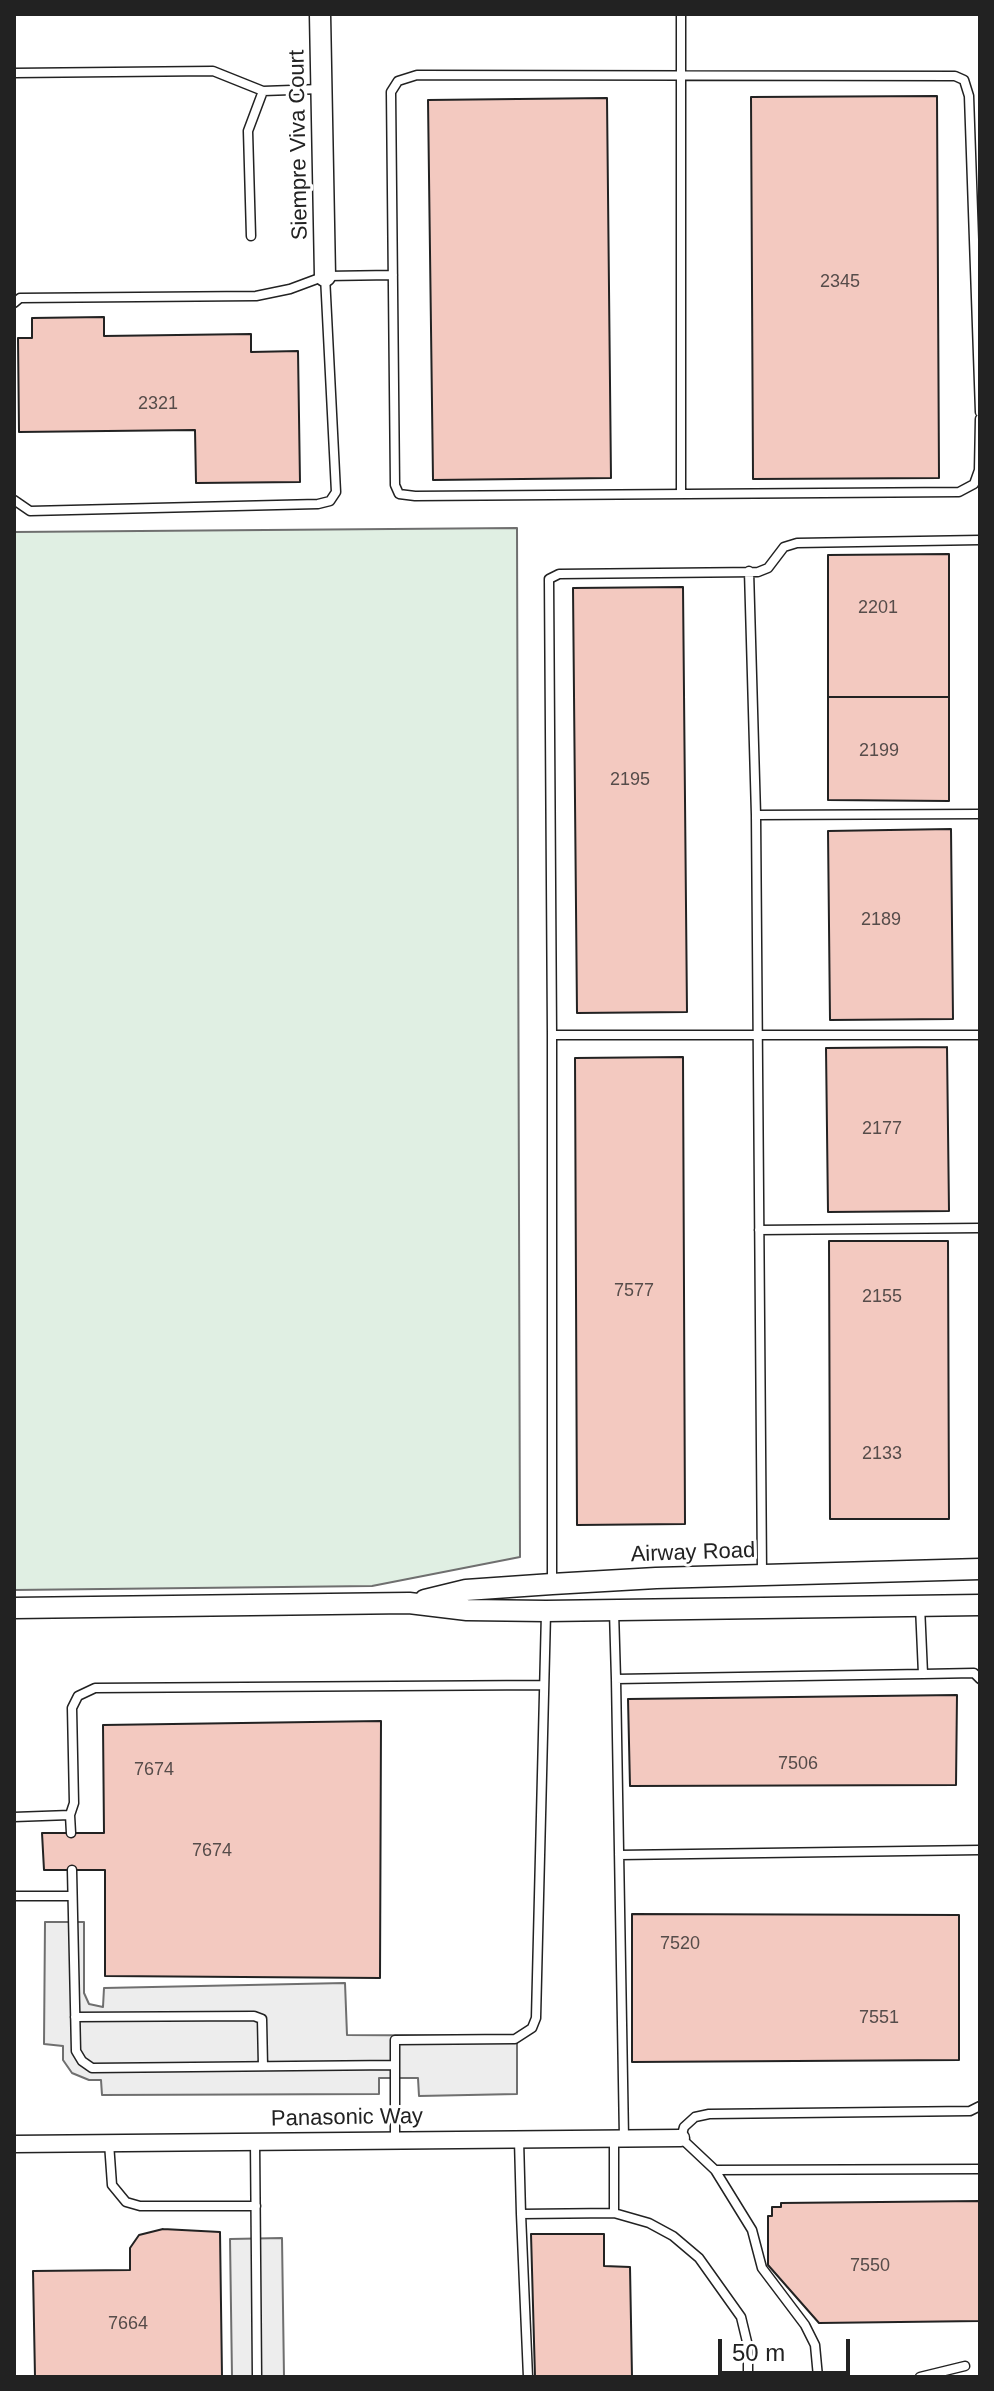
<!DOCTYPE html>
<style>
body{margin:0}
#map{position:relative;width:994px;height:2391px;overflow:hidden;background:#fff;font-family:Helvetica,sans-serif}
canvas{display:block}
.frame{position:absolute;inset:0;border:16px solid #222;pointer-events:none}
.scale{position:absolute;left:718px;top:2339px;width:132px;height:36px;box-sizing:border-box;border:4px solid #222;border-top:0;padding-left:10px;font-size:24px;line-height:28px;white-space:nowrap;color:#222;-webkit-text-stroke:6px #fff;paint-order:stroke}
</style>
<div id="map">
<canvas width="994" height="2391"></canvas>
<div class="frame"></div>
<div class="scale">50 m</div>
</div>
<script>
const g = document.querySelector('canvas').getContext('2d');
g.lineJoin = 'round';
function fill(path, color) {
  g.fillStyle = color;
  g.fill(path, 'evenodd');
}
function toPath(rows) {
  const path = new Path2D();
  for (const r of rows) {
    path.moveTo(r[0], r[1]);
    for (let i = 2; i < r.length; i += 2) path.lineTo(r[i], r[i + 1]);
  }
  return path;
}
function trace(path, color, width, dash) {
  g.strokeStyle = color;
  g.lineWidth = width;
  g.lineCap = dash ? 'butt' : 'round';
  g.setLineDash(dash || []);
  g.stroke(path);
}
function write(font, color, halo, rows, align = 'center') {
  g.font = font + ' Helvetica,sans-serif';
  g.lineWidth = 6;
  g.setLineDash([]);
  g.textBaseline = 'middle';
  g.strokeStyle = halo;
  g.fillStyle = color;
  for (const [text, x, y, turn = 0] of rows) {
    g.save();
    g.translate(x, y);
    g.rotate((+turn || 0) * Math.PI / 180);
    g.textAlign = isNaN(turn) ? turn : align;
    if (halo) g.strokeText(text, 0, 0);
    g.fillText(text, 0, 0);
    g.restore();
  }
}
const green = toPath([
 [517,528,520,1557,372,1586,14,1590,14,532,517,528]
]);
fill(green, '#e0efe3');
trace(green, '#6f6f6f', 2);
const parking = toPath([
 [45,1922,84,1922,84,1993,89,2004,103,2007,104,1988,345,1983,347,2035,517,2036,517,2094,419,2096,418,2078,379,2078,379,2094,102,2095,101,2080,89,2080,72,2073,63,2060,63,2046,44,2044,45,1922],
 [282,2238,284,2377,232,2377,230,2239,282,2238]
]);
fill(parking, '#ededed');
trace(parking, '#6f6f6f', 2);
const building = toPath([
 [937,96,939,478,753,479,751,97,937,96],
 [607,98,611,478,433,480,428,100,607,98],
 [104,317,104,336,251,334,251,352,298,351,300,482,196,483,195,430,19,432,18,338,32,338,32,318,104,317],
 [949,554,949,697,828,697,828,555,949,554],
 [683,587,687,1012,577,1013,573,588,683,587],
 [828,697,949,697,949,801,828,800,828,697],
 [951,829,953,1019,830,1020,828,831,951,829],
 [947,1047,949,1211,828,1212,826,1048,947,1047],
 [683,1057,685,1524,577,1525,575,1058,683,1057],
 [829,1241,948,1241,949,1519,830,1519,829,1241],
 [957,1695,956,1785,630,1786,628,1699,957,1695],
 [381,1721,380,1978,105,1976,105,1870,44,1870,42,1833,104,1833,103,1725,381,1721],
 [632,1914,959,1915,959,2060,632,2062,632,1914],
 [980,2201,980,2321,819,2323,768,2265,768,2216,772,2216,772,2207,781,2207,781,2203,980,2201],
 [163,2229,220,2232,222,2377,35,2377,33,2271,130,2270,130,2248,139,2235,163,2229],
 [531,2234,604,2234,604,2266,630,2267,632,2377,535,2377,531,2234]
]);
fill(building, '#f3c9c0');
trace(building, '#222', 2);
const service = toPath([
 [681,14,681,494],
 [14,73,213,71,263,91],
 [251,236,248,131,263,91,321,89],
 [326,276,393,275],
 [14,303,20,298,256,296,290,289,325,276,336,492,330,501,318,504,30,511,14,500],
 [980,412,969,96,964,80,955,76,417,75,398,81,391,92,395,485,399,494,415,496,959,492,974,484,979,470,980,419],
 [749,571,756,815],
 [552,1035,549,579,559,574,758,572,768,568,784,547,797,543,980,540],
 [759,1230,980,1228],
 [762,1574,756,815,980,814],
 [552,1582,552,1035,980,1035],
 [614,1611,616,1679,923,1674,920,1606],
 [923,1674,974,1673,980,1679],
 [616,1679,624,2138],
 [70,1815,71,1833],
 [14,1817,70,1815,74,1803,72,1708,78,1696,95,1688,544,1685],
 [619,1855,980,1850],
 [72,1870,76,2051,82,2061,92,2068,395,2065],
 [14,1896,72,1896],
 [75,2017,254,2016,262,2019,263,2066],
 [980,2106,970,2111,709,2114,695,2117,684,2127,681,2138,715,2170,980,2169],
 [395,2139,395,2040,515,2039,532,2028,536,2018,546,1613],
 [614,2139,614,2213,649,2223,673,2236,699,2258,741,2317,748,2346,748,2377],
 [519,2140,521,2214,614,2213],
 [255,2141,257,2377],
 [109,2143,112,2185,126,2202,140,2206,256,2206],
 [715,2170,752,2230,762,2268,805,2325,815,2345,818,2377],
 [521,2214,528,2377],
 [920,2377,965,2366]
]);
const minor = toPath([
 [14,2144,681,2138]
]);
const tertiary = toPath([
 [320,14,325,276],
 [425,1600,466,1590,552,1584,656,1578,980,1569],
 [14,1608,409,1603,467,1610,546,1611,980,1605]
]);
trace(service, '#222', 11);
trace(minor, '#222', 19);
trace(tertiary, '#222', 23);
trace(service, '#fff', 8);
trace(minor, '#fff', 16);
trace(tertiary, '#fff', 20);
write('18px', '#564c4a', null, [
 ["2345",840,282],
 ["2321",158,404],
 ["2201",878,608],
 ["2199",879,751],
 ["2195",630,780],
 ["2189",881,920],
 ["2177",882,1129],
 ["7577",634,1291],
 ["2155",882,1297],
 ["2133",882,1454],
 ["7506",798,1764],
 ["7674",154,1770],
 ["7674",212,1851],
 ["7520",680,1944],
 ["7551",879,2018],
 ["7550",870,2266],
 ["7664",128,2324]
]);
write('22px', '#222', '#fff', [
 ["Siempre Viva Court",299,145,-91],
 ["Airway Road",693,1553,-2],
 ["Panasonic Way",347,2118,-1]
]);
</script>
